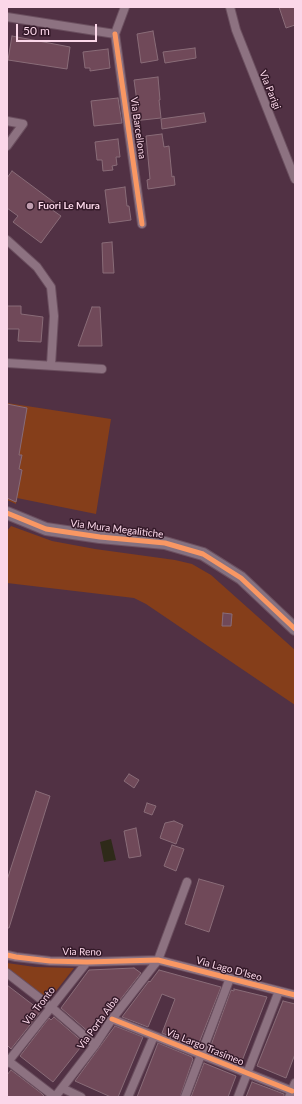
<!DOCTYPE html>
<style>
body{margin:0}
#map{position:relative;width:302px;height:1104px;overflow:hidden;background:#513144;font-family:Lato,sans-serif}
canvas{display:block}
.frame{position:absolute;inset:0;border:8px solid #fbd7e9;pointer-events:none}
.scale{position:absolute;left:16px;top:24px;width:81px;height:18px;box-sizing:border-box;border:2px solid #fbd7e9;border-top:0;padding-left:5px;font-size:12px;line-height:14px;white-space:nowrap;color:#fbd7e9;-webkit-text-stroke:3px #331928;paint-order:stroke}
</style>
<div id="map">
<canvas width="302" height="1104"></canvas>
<div class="frame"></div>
<div class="scale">50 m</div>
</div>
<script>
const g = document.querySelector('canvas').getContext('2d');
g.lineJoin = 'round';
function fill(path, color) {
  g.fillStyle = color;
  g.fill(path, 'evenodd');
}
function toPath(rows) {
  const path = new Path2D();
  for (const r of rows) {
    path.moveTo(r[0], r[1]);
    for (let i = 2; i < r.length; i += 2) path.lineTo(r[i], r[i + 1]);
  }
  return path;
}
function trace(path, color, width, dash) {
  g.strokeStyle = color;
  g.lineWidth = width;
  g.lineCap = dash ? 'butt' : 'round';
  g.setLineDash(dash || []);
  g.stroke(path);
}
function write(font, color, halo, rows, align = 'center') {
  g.font = font + ' Lato,sans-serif';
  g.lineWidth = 3;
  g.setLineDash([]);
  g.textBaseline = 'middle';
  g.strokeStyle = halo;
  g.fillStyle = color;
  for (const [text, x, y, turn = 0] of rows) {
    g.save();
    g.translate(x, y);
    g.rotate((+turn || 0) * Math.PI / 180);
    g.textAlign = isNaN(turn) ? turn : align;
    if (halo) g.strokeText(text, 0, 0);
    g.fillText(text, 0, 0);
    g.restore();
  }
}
fill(toPath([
 [7,403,111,419,96,514,17,498,16,504,7,500],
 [11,526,52,541,95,549,175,560,192,564,211,575,295,650,295,705,146,604,134,598,7,583,7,531],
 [7,963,35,967,74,968,49,1000,7,968]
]), '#853e1a');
fill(toPath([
 [111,839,116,860,104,862,100,842]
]), '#2e2a19');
const building = toPath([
 [279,7,295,7,295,25,286,28,279,7],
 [153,31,158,60,141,63,137,34,153,31],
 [12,36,70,47,67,69,8,60,12,36],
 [195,48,196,58,165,63,163,52,195,48],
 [108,49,110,68,90,71,90,68,85,68,83,52,108,49],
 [158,77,160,100,159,100,161,118,133,121,131,109,138,109,134,80,158,77],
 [118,98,122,123,94,126,91,101,118,98],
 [204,113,206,122,162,129,161,119,204,113],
 [162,134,164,147,169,146,172,177,174,176,175,185,148,189,147,180,150,179,146,136,162,134],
 [118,139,120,157,116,157,117,165,112,166,113,170,103,171,102,160,97,160,95,142,118,139],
 [12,171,55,203,51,209,61,216,41,243,13,222,18,216,7,208,7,178,12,171],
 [125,187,127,206,129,206,131,220,109,223,105,190,125,187],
 [112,242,114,273,103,273,102,243,112,242],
 [7,306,21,306,21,314,43,317,41,342,18,341,19,329,7,329,7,306],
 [92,307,100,307,102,346,78,346,92,307],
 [7,404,27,408,19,455,22,455,19,469,22,470,16,502,7,498,7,404],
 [223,613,232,614,231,626,222,626,223,613],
 [129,774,139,780,134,788,124,781,129,774],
 [36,791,50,796,9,928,7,928,7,880,36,791],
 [147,803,156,806,152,815,144,812,147,803],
 [174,821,183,825,176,844,160,838,165,823,174,821],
 [136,828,141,856,129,858,124,831,136,828],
 [172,845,184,849,176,871,164,866,172,845],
 [199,879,224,886,209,932,185,924,199,879],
 [134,968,141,973,113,1009,112,1008,91,1034,61,1008,89,970,134,968],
 [159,970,221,987,199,1043,197,1043,196,1047,162,1033,175,999,162,994,148,1027,122,1017,149,981,150,982,159,970],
 [7,985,41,1011,11,1049,7,1045,7,985],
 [234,989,267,997,242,1061,210,1048,231,990,234,991,234,989],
 [283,1001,295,1004,295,1054,286,1078,257,1066,283,1001],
 [54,1017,84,1043,53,1082,20,1056,49,1018,51,1020,54,1017],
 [115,1026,143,1037,118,1097,111,1097,75,1081,115,1026],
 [158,1043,192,1057,192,1058,193,1059,180,1097,137,1097,158,1043],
 [204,1063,236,1076,228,1097,191,1097,204,1063],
 [11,1070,41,1093,45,1097,7,1097,7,1075,11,1070],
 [252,1082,284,1094,284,1097,246,1097,252,1082]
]);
fill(building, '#704959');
trace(building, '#896c78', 1);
const street = toPath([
 [230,7,236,30,295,179],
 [7,17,115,34,125,7],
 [115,34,142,224],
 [7,121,23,124,7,146],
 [7,240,37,267,51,287,54,316,51,365],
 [7,363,102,369],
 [7,955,16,957,50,961,87,962,158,960,295,995],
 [7,973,51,1007,95,1045],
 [112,1019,292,1091],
 [7,1060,55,1097],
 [7,1063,87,962],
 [62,1088,81,1097],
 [55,1097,95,1045,112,1019,158,960,187,882],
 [128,1097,154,1036],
 [185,1097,230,978],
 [238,1097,279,991],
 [289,1097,295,1083]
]);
const secondary = toPath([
 [7,513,46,529,100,537,165,543,203,554,241,578,295,629]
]);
trace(street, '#6b4f5f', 10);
trace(secondary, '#6b4f5f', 14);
trace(street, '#8d7281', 8);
trace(secondary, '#857180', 12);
trace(toPath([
 [115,34,142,224],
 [7,513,46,529,100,537,165,543,203,554,241,578,295,629],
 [7,955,16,957,50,961,87,962,158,960,295,995],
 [112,1019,292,1091]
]), '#f99763', 5);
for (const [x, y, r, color] of [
 [30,206,4,"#c09daf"]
]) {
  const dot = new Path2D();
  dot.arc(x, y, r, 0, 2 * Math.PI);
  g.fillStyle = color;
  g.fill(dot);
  trace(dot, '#331928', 1.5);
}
write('10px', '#fbd7e9', '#331928', [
 ["Via Parigi",270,90,68],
 ["Via Barcellona",138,128,82],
 ["Via Mura Megalitiche",117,529,7],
 ["Via Reno",82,952,1],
 ["Via Lago D'Iseo",229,969,15],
 ["Via Tronto",39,1006,-52],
 ["Via Porta Alba",98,1023,-54],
 ["Via Largo Trasimeo",205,1047,22]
]);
write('bold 10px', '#fbd7e9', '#331928', [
 ["Fuori Le Mura",38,206]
], 'left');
</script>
